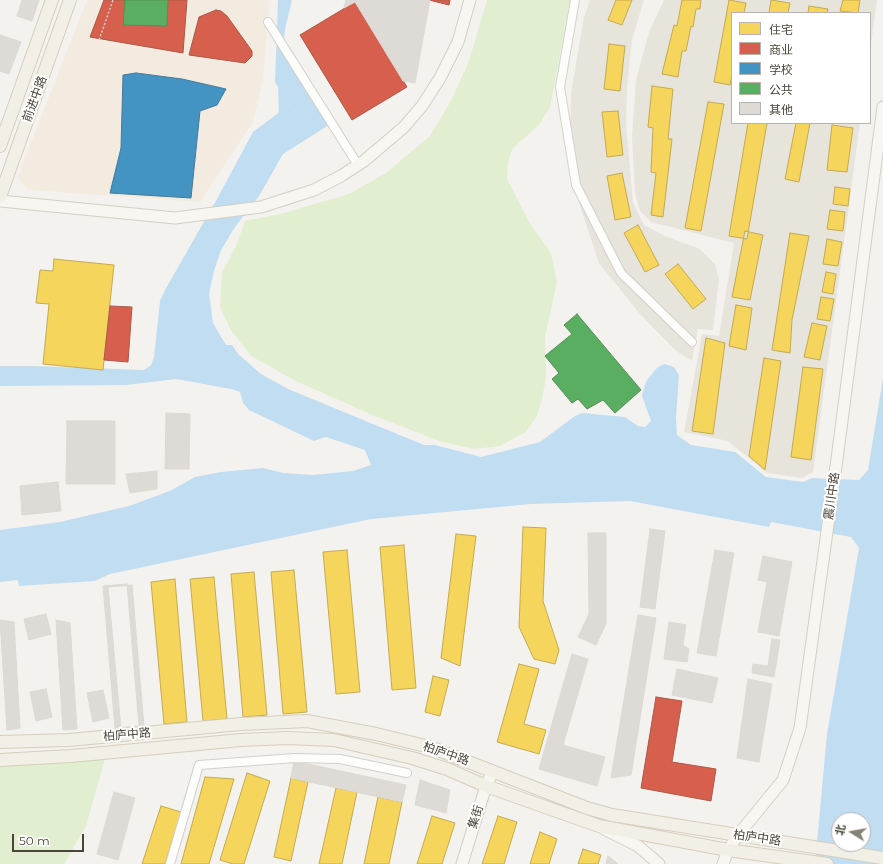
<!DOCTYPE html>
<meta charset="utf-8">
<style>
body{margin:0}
#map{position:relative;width:883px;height:864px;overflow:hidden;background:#f4f2ee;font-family:Montserrat,"Noto Sans SC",sans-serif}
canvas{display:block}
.legend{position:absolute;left:731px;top:12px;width:140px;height:112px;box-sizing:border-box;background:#fff;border:1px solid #b7b4b0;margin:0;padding:5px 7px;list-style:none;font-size:12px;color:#4b4439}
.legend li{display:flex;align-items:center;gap:8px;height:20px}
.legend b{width:20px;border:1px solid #b7b4b0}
.north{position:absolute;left:831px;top:812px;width:40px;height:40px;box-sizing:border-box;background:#fff;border:1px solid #b7b4b0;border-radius:50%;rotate:281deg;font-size:11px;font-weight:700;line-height:16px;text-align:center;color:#4b4439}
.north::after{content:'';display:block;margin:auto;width:14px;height:18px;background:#868178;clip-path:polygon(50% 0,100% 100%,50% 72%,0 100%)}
.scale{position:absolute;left:12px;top:834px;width:72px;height:18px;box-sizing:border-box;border:2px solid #4b4439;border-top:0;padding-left:5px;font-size:12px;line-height:14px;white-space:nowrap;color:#4b4439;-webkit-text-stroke:3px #fff;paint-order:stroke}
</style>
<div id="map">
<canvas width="883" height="864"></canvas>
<ul class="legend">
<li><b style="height:11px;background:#f6d55c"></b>住宅</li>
<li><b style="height:11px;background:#d6604d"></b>商业</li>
<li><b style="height:11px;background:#4393c3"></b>学校</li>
<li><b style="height:11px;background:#5aae61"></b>公共</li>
<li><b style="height:11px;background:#dedbd6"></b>其他</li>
</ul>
<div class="north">北</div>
<div class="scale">50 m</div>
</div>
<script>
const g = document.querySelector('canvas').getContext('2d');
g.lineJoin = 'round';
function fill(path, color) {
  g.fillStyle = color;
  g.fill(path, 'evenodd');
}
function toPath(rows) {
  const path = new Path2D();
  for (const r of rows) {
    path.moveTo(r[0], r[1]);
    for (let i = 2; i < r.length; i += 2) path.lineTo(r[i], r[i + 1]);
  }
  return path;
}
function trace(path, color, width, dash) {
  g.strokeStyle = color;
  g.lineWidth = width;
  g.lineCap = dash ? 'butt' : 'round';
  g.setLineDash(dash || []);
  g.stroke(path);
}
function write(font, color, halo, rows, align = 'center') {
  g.font = font + ' Montserrat,"Noto Sans SC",sans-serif';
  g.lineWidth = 4;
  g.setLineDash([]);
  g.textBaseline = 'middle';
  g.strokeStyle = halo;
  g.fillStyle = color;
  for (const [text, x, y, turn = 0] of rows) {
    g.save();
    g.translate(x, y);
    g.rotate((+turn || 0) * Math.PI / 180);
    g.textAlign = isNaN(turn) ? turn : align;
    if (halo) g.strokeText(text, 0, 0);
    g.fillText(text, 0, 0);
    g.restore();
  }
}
fill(toPath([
 [590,0,644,0,632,40,627,89,626,123,633,203,644,225,665,236,700,249,715,264,719,279,713,330,698,329,692,361,675,350,640,314,599,263,576,194,570,158,571,93,584,17],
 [664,0,877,0,870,51,870,13,732,13,732,123,860,123,813,472,802,478,767,473,728,441,684,432,702,334,719,336,734,243,651,222,640,211,635,193,632,137,636,80,649,32]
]), '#e7e4dc');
fill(toPath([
 [87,0,270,0,263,79,253,122,200,202,29,190,17,178]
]), '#f3ebdf');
fill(toPath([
 [487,0,570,0,550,107,539,125,513,148,508,162,507,179,529,222,551,253,557,282,545,337,546,378,542,399,537,416,526,432,500,446,474,449,442,442,372,415,294,380,251,356,231,330,220,307,222,273,236,246,245,221,280,214,349,194,386,173,430,136,451,101,469,61],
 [105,759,86,826,64,864,0,864,0,767]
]), '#e1eecf');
fill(toPath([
 [278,0,292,0,285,29,283,50,329,125,283,154,259,196,235,227,221,250,214,271,209,294,213,323,226,345,232,345,238,354,261,374,288,389,424,445,435,445,481,457,540,442,575,416,582,413,625,417,638,426,645,427,651,421,642,396,644,388,647,380,657,368,664,364,674,367,679,375,676,418,677,435,691,445,735,452,766,477,803,482,812,478,859,480,868,470,883,378,883,864,815,864,827,734,859,548,851,537,771,522,769,527,630,501,531,504,371,519,110,574,95,581,19,586,18,580,0,582,0,530,60,522,129,506,170,491,195,477,221,472,263,468,283,473,313,475,353,471,371,465,365,450,326,437,314,441,249,410,243,403,240,392,231,389,176,379,126,385,0,386,0,366,31,366,144,370,151,365,154,357,160,301,165,290,217,199,253,132,289,105,275,82],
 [839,820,863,820,863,844,839,844]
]), '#c0ddf1');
const homes = toPath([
 [616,0,632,0,622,25,608,20,616,0],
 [682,0,701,0,700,9,696,9,693,27,691,26,686,51,682,51,678,77,662,74,674,25,677,26,682,0],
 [729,0,746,3,744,13,732,13,732,75,730,85,714,82,729,0],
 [771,0,790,3,788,13,769,13,771,0],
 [843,0,860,0,858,13,840,11,843,0],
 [809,6,828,9,827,13,808,13,809,6],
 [609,44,625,46,620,91,604,89,609,44],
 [652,86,673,89,668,139,672,139,663,217,651,215,656,173,651,172,653,128,648,127,652,86],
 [708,102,724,104,701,231,685,228,708,102],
 [618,111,623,155,607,157,602,112,618,111],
 [748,123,767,123,747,239,729,236,748,123],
 [796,123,810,123,799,182,785,179,796,123],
 [832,125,853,128,847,172,827,170,832,125],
 [622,173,631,217,615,220,607,176,622,173],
 [835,187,850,189,848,206,833,204,835,187],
 [830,210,845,212,843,231,827,229,830,210],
 [638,225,659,265,645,272,624,233,638,225],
 [745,231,763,235,750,300,732,297,745,231],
 [790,233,809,236,792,320,790,353,772,350,790,233],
 [827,239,842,242,838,266,823,264,827,239],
 [54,259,114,265,103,370,43,364,49,304,36,303,40,270,53,271,54,259],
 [678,264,706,299,693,309,665,274,678,264],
 [826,272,836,274,833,294,822,292,826,272],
 [821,297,834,299,830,321,817,319,821,297],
 [736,305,752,308,746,350,729,346,736,305],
 [812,323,827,326,820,360,804,357,812,323],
 [706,338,725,343,713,434,692,431,706,338],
 [764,358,781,361,765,470,749,456,764,358],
 [803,367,823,369,811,460,791,457,803,367],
 [523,527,546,528,543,601,559,650,555,664,534,659,519,627,523,527],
 [456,534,476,536,460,666,441,658,456,534],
 [404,545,416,688,392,690,380,547,404,545],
 [347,550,360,692,336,694,323,552,347,550],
 [294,570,307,712,283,714,271,572,294,570],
 [254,572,267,715,243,717,231,574,254,572],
 [214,577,227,719,203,721,190,579,214,577],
 [175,579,187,722,164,724,151,582,175,579],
 [519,664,539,669,524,724,546,730,539,754,497,742,519,664],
 [433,676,449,680,440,716,425,712,433,676],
 [247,773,270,781,244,864,233,864,220,860,247,773],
 [205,777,234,779,209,864,181,864,205,777],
 [291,778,308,782,291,861,274,857,291,778],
 [336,788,357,792,342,864,319,864,336,788],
 [378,797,402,802,389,864,364,864,378,797],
 [161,806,181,812,165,864,142,864,161,806],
 [432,816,455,823,442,864,417,864,432,816],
 [498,816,517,822,504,864,482,864,498,816],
 [540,832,557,839,549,864,530,864,540,832],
 [583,849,601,855,598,864,578,864,583,849]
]);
fill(homes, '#f6d55c');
trace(homes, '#c3aa52', 1);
const shops = toPath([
 [104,0,187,0,183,53,90,37,104,0],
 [429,0,450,0,449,5,429,0],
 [355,2,407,87,352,120,300,35,355,2],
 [216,10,221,11,227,16,252,51,252,56,245,63,189,55,199,17,216,10],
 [110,306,132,307,128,362,104,360,110,306],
 [656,697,682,701,672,762,716,769,711,801,641,788,656,697]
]);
fill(shops, '#d6604d');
trace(shops, '#ac5847', 1);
const schools = toPath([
 [136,73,182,79,226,89,217,105,200,111,191,198,110,193,121,148,123,75,136,73]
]);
fill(schools, '#4393c3');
trace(schools, '#457b9a', 1);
const public = toPath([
 [125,0,168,0,167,26,123,25,125,0],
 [577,314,641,390,615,413,603,400,587,409,578,399,572,403,552,379,559,373,545,356,572,334,564,325,577,314]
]);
fill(public, '#5aae61');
trace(public, '#568e55', 1);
trace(toPath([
 [283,82,284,122]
]), '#c0ddf1', 10);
const building = toPath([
 [22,0,39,0,32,21,17,16,22,0],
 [346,0,430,0,415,83,403,81,355,2,344,8,346,0],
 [0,35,21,42,9,74,0,71,0,35],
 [166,413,190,414,189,469,165,469,166,413],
 [67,421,115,421,115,484,66,484,67,421],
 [157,471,157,489,130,493,126,474,157,471],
 [58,482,61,511,22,515,20,486,58,482],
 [650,529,665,531,655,609,640,607,650,529],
 [588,533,606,533,606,624,596,645,578,637,589,614,588,533],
 [715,550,734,553,716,656,697,653,715,550],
 [763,556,792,562,779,636,758,632,767,582,758,580,763,556],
 [127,584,139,726,115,728,103,586,127,584],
 [132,585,144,727,121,729,108,587,132,585],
 [46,614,51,634,29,640,24,619,46,614],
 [638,615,656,618,631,775,611,778,638,615],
 [0,620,14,622,20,728,7,730,0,620],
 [56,620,70,623,77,729,63,730,56,620],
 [669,622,686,625,683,645,689,649,687,662,664,659,669,622],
 [772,639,780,640,774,677,752,673,753,664,768,666,772,639],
 [572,654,588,659,563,745,605,757,597,786,539,769,572,654],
 [677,669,718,678,712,703,672,695,677,669],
 [748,679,772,684,759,762,737,758,748,679],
 [46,689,52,717,36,721,30,692,46,689],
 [103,690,109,718,93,722,87,693,103,690],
 [294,761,406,785,402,802,291,778,294,761],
 [420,780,450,790,446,813,415,805,420,780],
 [114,792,135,798,118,860,97,854,114,792],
 [608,856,616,862,618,864,606,864,608,856]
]);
fill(building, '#dedbd6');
trace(building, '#dcd9d4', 1);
const street = toPath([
 [575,0,560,87,576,185,621,273,692,342],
 [268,22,358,165],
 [170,864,199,765,295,758,340,759,407,773]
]);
const secondary = toPath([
 [0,201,175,218,261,207,314,190,341,176,364,161,404,127,422,106,440,78,458,42,470,0],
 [604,829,638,846,659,864],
 [462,864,486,786,493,771],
 [723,864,728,850,738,835,783,780,800,728,837,459,883,107]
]);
const primary = toPath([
 [0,146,52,0],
 [0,197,70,0],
 [0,742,69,740,241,724,307,721,376,734,430,747,587,808,612,815,883,858],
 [0,760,71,756,241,740,287,738,334,740,412,758,447,769,486,786,599,826,728,850,827,864]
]);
trace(street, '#d2d0cb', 10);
trace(secondary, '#d3cfc5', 13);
trace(primary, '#d6cebb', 14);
trace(toPath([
 [99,40,113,0]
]), '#d3d2cc', 1.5, [2, 2]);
trace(street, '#fdfdfc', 8);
trace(secondary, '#f7f6f1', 11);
trace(primary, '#f2efe6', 12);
write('12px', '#4b4439', '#fff', [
 ["前进中路",35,99,-70],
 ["震川中路",832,496,-82],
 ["柏庐中路",127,735,-5],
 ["柏庐中路",446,754,19],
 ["集街",476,817,-73],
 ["柏庐中路",757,838,8]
]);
</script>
